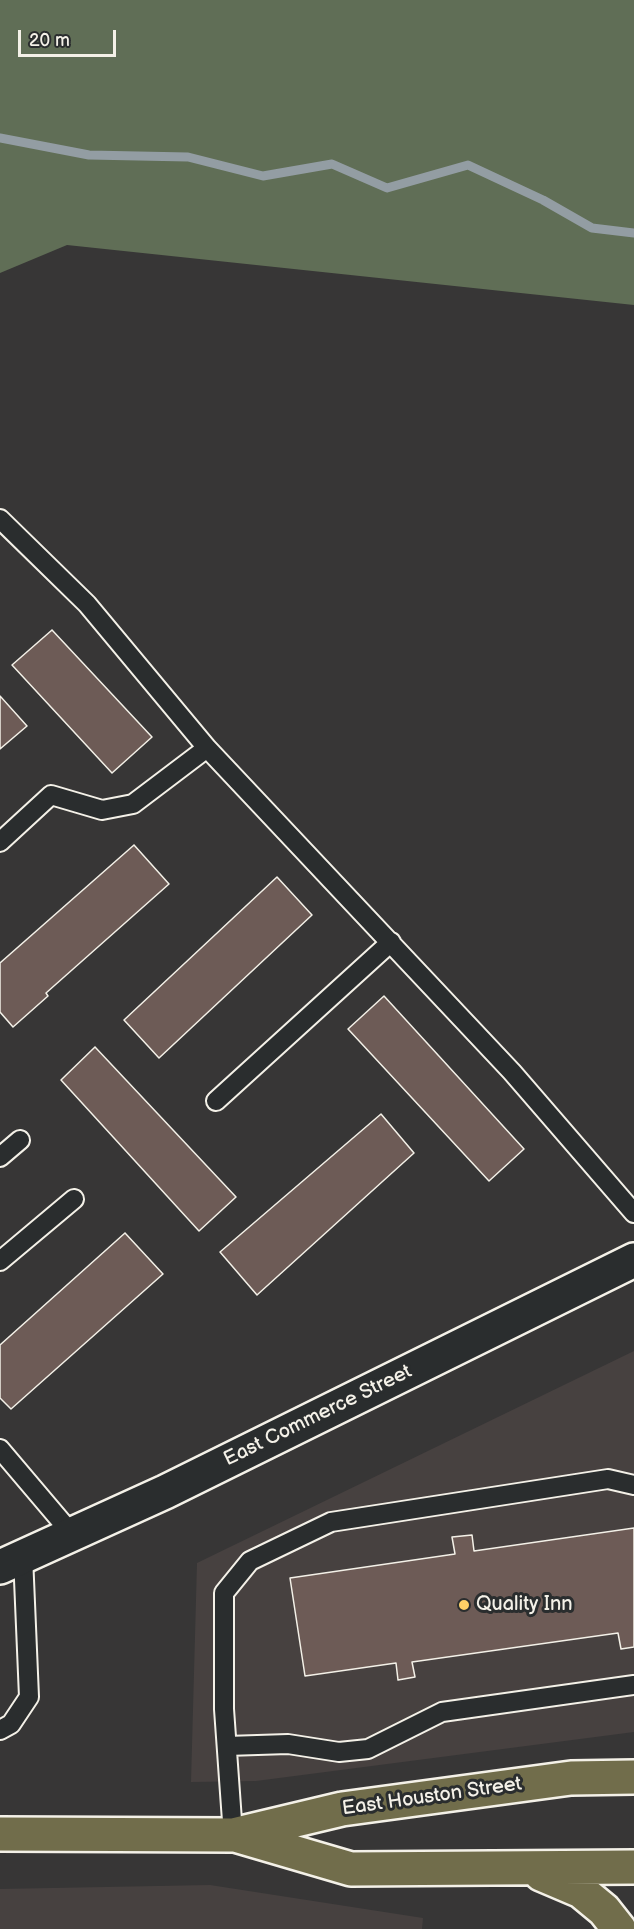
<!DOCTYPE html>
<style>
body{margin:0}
#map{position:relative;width:634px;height:1929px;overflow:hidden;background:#373636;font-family:"Balsamiq Sans",sans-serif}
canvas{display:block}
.scale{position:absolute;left:18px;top:30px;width:98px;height:27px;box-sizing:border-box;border:3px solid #f4f1e8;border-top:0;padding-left:8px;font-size:18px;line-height:21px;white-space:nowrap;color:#f4f1e8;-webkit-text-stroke:4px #2a2d2e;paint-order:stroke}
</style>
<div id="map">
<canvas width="634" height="1929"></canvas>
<div class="scale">20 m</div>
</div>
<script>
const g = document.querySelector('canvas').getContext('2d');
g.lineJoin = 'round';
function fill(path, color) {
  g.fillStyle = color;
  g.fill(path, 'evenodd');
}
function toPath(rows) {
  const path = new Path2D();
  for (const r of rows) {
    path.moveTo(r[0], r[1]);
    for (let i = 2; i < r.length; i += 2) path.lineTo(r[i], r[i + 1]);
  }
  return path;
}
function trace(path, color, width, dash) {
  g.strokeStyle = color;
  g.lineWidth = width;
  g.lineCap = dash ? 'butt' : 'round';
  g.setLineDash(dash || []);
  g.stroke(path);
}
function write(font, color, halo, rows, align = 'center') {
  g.font = font + ' "Balsamiq Sans",sans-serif';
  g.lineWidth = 6;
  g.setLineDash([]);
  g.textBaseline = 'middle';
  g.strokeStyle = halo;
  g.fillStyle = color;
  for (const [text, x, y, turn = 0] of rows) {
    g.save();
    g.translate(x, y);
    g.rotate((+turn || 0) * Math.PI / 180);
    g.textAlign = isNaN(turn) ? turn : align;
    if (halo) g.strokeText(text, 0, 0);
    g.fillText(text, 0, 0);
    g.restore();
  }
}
fill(toPath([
 [634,1351,634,1732,256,1781,191,1782,197,1563],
 [210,1885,423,1918,422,1929,0,1929,0,1889]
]), '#474140');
fill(toPath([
 [0,0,634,0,634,305,67,245,0,273]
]), '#606e56');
trace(toPath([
 [0,138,89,155,188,157,263,176,332,164,387,188,468,165,543,200,592,228,634,233]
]), '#939da3', 9);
const building = toPath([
 [52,630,152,737,112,773,12,665,52,630],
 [0,696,27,726,0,749,0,696],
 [134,845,169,884,46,993,48,996,13,1027,0,1012,0,963,134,845],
 [277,877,312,915,159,1058,124,1020,277,877],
 [384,996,524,1149,489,1181,348,1029,384,996],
 [95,1047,236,1197,199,1231,61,1080,95,1047],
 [381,1114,414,1153,257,1295,220,1252,381,1114],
 [125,1233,163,1274,11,1409,0,1398,0,1345,125,1233],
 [634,1528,634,1647,621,1649,618,1633,412,1662,415,1677,398,1680,396,1663,305,1676,290,1578,455,1554,452,1537,472,1535,474,1551,634,1528]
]);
fill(building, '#6d5b56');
trace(building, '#f4f1e8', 1.5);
const lane = toPath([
 [0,519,87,604,207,748],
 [0,842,51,795,102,810,133,804,207,748,512,1072,634,1213],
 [216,1101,391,942],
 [0,1157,20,1140],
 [0,1261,74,1199],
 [0,1449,72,1534],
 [0,1730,11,1724,29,1697,23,1556],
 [227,1746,288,1744,339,1752,368,1749,442,1712,634,1685],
 [233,1835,224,1709,224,1593,250,1561,331,1522,608,1479,634,1485]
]);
const secondary = toPath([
 [0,1567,165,1492,634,1260]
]);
const primary = toPath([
 [0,1834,233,1835,342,1809,571,1778,634,1777],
 [235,1835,351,1869,634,1867],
 [541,1874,581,1891,604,1910,619,1929]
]);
trace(lane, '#f4f1e8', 22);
trace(secondary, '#f4f1e8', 38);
trace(primary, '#f4f1e8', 38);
trace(lane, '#2a2d2e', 18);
trace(secondary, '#2a2d2e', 33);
trace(primary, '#716d4b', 33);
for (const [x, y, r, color] of [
 [464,1605,6,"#ffd166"]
]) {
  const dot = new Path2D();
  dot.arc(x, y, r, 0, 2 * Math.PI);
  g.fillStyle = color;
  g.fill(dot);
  trace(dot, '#2a2d2e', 2);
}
write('20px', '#f4f1e8', '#2a2d2e', [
 ["East Commerce Street",318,1416,-26],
 ["East Houston Street",432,1797,-8]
]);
write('20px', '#f4f1e8', '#2a2d2e', [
 ["Quality Inn",476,1605]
], 'left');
</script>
